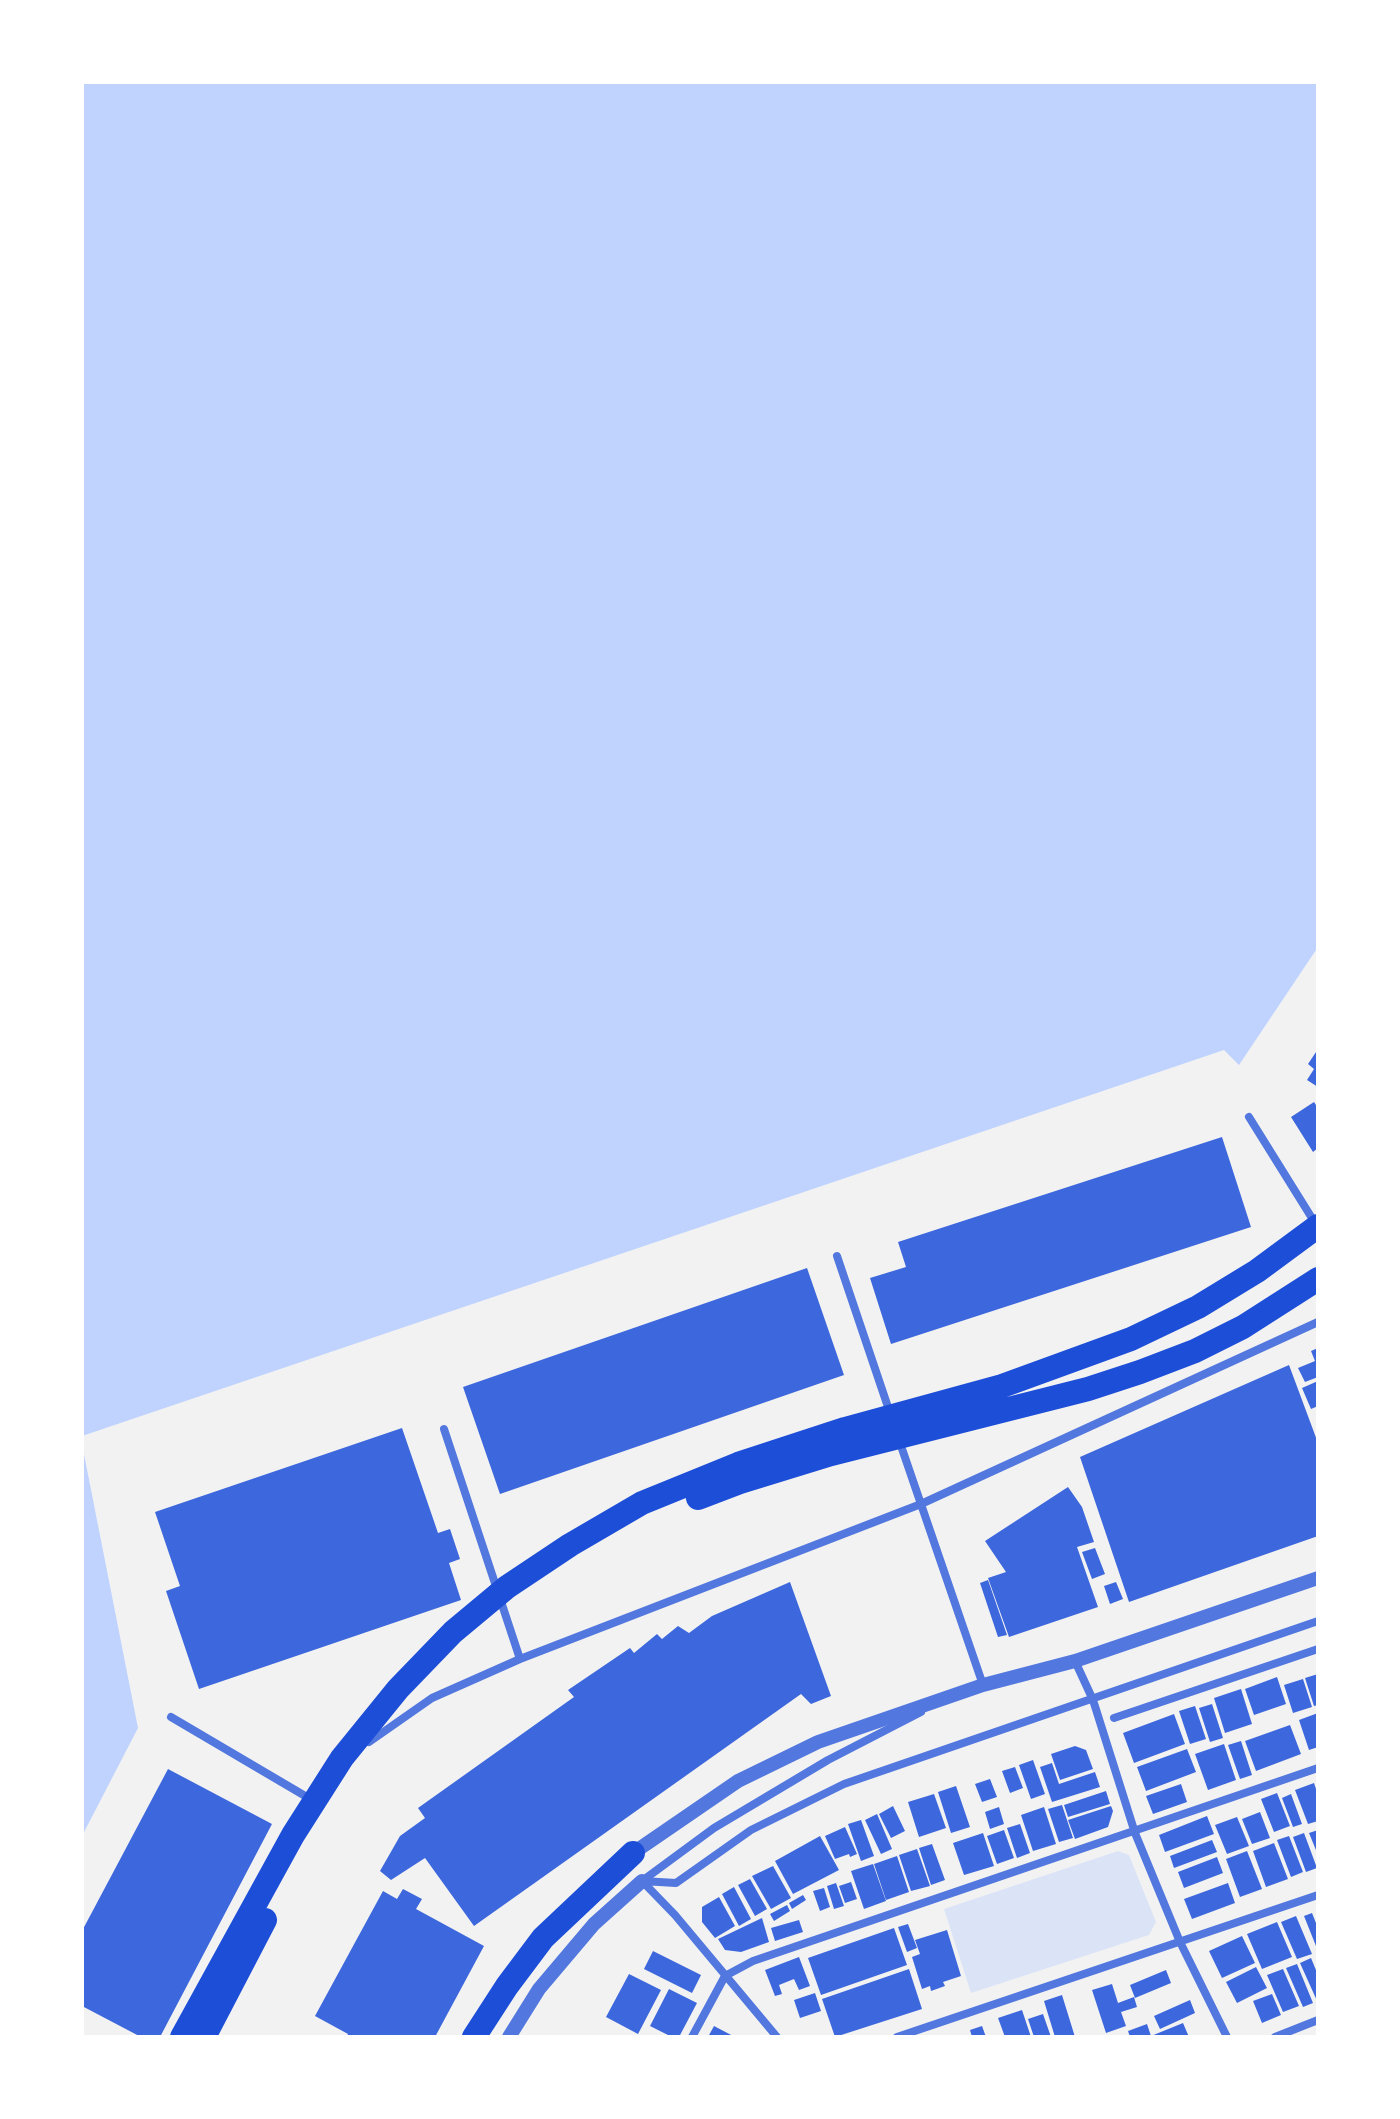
<!DOCTYPE html>
<style>
body{margin:0}
#map{position:relative;width:1400px;height:2119px;overflow:hidden;background:#f2f2f2;font-family:"Public Sans",sans-serif}
canvas{display:block}
.frame{position:absolute;inset:0;border:84px solid #fff;pointer-events:none}
</style>
<div id="map">
<canvas width="1400" height="2119"></canvas>
<div class="frame"></div>
</div>
<script>
const g = document.querySelector('canvas').getContext('2d');
g.lineJoin = 'round';
function fill(path, color) {
  g.fillStyle = color;
  g.fill(path, 'evenodd');
}
function toPath(rows) {
  const path = new Path2D();
  for (const r of rows) {
    path.moveTo(r[0], r[1]);
    for (let i = 2; i < r.length; i += 2) path.lineTo(r[i], r[i + 1]);
  }
  return path;
}
function trace(path, color, width, dash) {
  g.strokeStyle = color;
  g.lineWidth = width;
  g.lineCap = dash ? 'butt' : 'round';
  g.setLineDash(dash || []);
  g.stroke(path);
}
fill(toPath([
 [1118,1851,1129,1855,1156,1922,1149,1935,971,1993,944,1909]
]), '#dbe4f7');
fill(toPath([
 [82,82,1318,82,1318,947,1239,1065,1224,1050,82,1436],
 [82,1444,138,1728,82,1836]
]), '#bfd3fe');
fill(toPath([
 [1318,1049,1318,1087,1307,1080,1314,1069,1308,1064],
 [1314,1102,1318,1108,1318,1148,1313,1152,1291,1117],
 [1222,1137,1251,1227,891,1344,870,1278,906,1267,898,1242],
 [807,1268,844,1375,500,1494,463,1387],
 [1318,1348,1318,1377,1305,1382,1298,1368,1315,1361,1311,1351],
 [1289,1365,1318,1443,1318,1536,1129,1602,1080,1457],
 [1318,1381,1318,1406,1311,1409,1302,1388],
 [402,1428,438,1533,450,1529,460,1559,449,1563,461,1600,199,1689,166,1591,180,1586,155,1512],
 [1068,1487,1082,1507,1094,1542,1077,1547,1098,1607,1009,1637,988,1578,1006,1572,985,1541],
 [1095,1548,1105,1574,1092,1579,1082,1552],
 [988,1580,1007,1635,998,1637,980,1583],
 [790,1582,831,1696,811,1704,801,1694,474,1926,425,1858,391,1880,380,1871,400,1836,425,1818,418,1808,574,1697,568,1690,630,1648,634,1653,657,1634,662,1639,678,1626,689,1633,712,1616],
 [1116,1582,1123,1599,1110,1604,1104,1586],
 [1318,1674,1318,1705,1314,1706,1305,1678],
 [1277,1677,1286,1704,1254,1715,1245,1689],
 [1303,1679,1312,1707,1293,1713,1284,1685],
 [1241,1689,1252,1724,1225,1733,1214,1698],
 [1212,1704,1223,1738,1210,1742,1199,1708],
 [1195,1706,1206,1739,1190,1744,1179,1711],
 [1318,1713,1318,1747,1309,1750,1299,1720],
 [1174,1714,1185,1744,1134,1763,1123,1733],
 [1290,1725,1301,1754,1256,1771,1245,1741],
 [1241,1741,1252,1775,1240,1779,1228,1745],
 [1224,1744,1236,1780,1208,1790,1195,1754],
 [1075,1746,1086,1750,1093,1769,1060,1780,1051,1754],
 [1187,1749,1196,1772,1146,1791,1137,1767],
 [1033,1760,1045,1794,1031,1799,1019,1765],
 [1052,1763,1059,1784,1095,1772,1100,1787,1052,1802,1040,1767],
 [1015,1767,1023,1788,1010,1793,1002,1771],
 [168,1769,272,1824,160,2037,141,2037,82,2006,82,1931],
 [990,1779,997,1797,982,1802,975,1784],
 [1314,1783,1318,1795,1318,1821,1308,1824,1295,1790],
 [1181,1784,1187,1802,1153,1814,1146,1796],
 [956,1786,970,1827,951,1833,938,1792],
 [1106,1791,1110,1804,1068,1817,1064,1805],
 [1277,1793,1290,1826,1274,1832,1261,1799],
 [934,1794,946,1828,919,1837,908,1802],
 [1291,1794,1302,1824,1293,1827,1282,1798],
 [1062,1805,1073,1838,1059,1842,1048,1809],
 [893,1806,905,1831,891,1838,879,1814],
 [1111,1806,1113,1811,1108,1827,1075,1839,1068,1820],
 [999,1807,1004,1824,990,1829,985,1812],
 [1044,1807,1056,1844,1033,1851,1021,1815],
 [1260,1812,1270,1838,1252,1844,1242,1819],
 [877,1814,892,1849,881,1854,865,1820],
 [1207,1816,1214,1834,1165,1852,1159,1835],
 [1237,1817,1249,1846,1227,1854,1215,1825],
 [861,1820,874,1856,861,1861,848,1824],
 [1020,1824,1030,1853,1017,1858,1007,1828],
 [845,1827,857,1854,850,1857,849,1854,835,1859,825,1836],
 [1004,1830,1014,1858,997,1864,987,1836],
 [1318,1830,1318,1855,1309,1833],
 [983,1833,994,1866,964,1875,953,1843],
 [1304,1833,1317,1868,1306,1872,1293,1837],
 [820,1836,839,1870,793,1894,775,1861],
 [1289,1836,1303,1872,1291,1877,1277,1840],
 [1212,1840,1217,1852,1174,1868,1170,1856],
 [1274,1843,1288,1879,1266,1887,1253,1851],
 [932,1844,945,1880,931,1885,919,1848],
 [917,1849,930,1886,911,1891,899,1855],
 [1247,1851,1262,1889,1240,1897,1226,1859],
 [897,1856,909,1892,886,1900,874,1864],
 [1217,1857,1223,1873,1184,1888,1178,1872],
 [873,1864,886,1901,864,1909,851,1871],
 [773,1866,791,1898,771,1909,752,1876],
 [750,1879,767,1909,755,1916,738,1885],
 [851,1882,857,1899,845,1903,839,1886],
 [836,1883,844,1906,834,1909,827,1886],
 [1228,1883,1235,1903,1192,1919,1184,1899],
 [734,1887,751,1919,739,1926,722,1894],
 [824,1888,830,1907,820,1911,813,1891],
 [403,1889,422,1899,416,1909,484,1946,435,2037,347,2037,348,2034,315,2016,383,1891,397,1899],
 [803,1895,806,1900,792,1909,789,1903],
 [719,1897,735,1926,715,1938,702,1922,702,1907],
 [787,1905,790,1911,774,1921,770,1914],
 [1312,1913,1318,1928,1318,1951,1304,1916],
 [1296,1916,1312,1954,1297,1959,1281,1922],
 [762,1918,769,1942,741,1952,725,1950,718,1939],
 [799,1920,803,1932,775,1941,771,1928],
 [1277,1922,1292,1957,1262,1969,1247,1934],
 [908,1924,917,1948,907,1952,898,1927],
 [894,1928,907,1965,821,1995,808,1958],
 [947,1930,961,1976,943,1982,945,1986,931,1991,930,1986,922,1989,912,1957,920,1954,915,1940],
 [1242,1936,1255,1963,1222,1978,1209,1951],
 [653,1951,701,1975,692,1993,644,1969],
 [799,1957,810,1986,799,1990,794,1979,779,1985,782,1994,775,1996,765,1970],
 [1311,1958,1318,1975,1318,2003,1300,1963],
 [1297,1964,1313,2003,1303,2007,1286,1968],
 [1256,1967,1267,1988,1237,2003,1226,1982],
 [909,1969,922,2009,835,2037,822,1999],
 [1283,1969,1299,2006,1283,2012,1267,1975],
 [1166,1970,1171,1983,1135,1998,1130,1985],
 [629,1974,661,1990,638,2034,606,2017],
 [1112,1984,1118,2003,1134,1997,1137,2007,1121,2012,1126,2026,1106,2033,1092,1990],
 [669,1989,697,2003,679,2037,672,2037,650,2026],
 [815,1993,821,2011,800,2018,794,2000],
 [1272,1994,1281,2015,1262,2023,1253,2001],
 [1062,1995,1075,2037,1055,2037,1044,2001],
 [1190,2000,1195,2013,1160,2029,1154,2016],
 [1022,2010,1031,2037,1005,2037,998,2018],
 [1043,2014,1051,2037,1034,2037,1028,2019],
 [1183,2023,1189,2037,1130,2037,1128,2031,1147,2024,1151,2036],
 [714,2026,735,2037,708,2037],
 [982,2026,986,2037,972,2037,970,2030]
]), '#3d67dc');
trace(toPath([
 [1249,1117,1315,1223],
 [837,1256,891,1416],
 [444,1429,520,1659],
 [899,1440,983,1685],
 [1075,1661,1093,1700,1135,1833,1180,1942,1227,2037],
 [171,1717,312,1800],
 [1114,1718,1318,1649],
 [369,1742,432,1698,520,1659,921,1504,1318,1322],
 [642,1881,676,1883,751,1830,844,1784,1318,1621],
 [642,1881,714,1828,828,1760,921,1712],
 [643,1882,675,1915,777,2037],
 [692,2037,725,1976,753,1961,1318,1768],
 [897,2037,1318,1895],
 [1275,2037,1318,2020]
]), '#5277de', 8);
trace(toPath([
 [633,1853,738,1781,818,1742,983,1685,1075,1661,1318,1578],
 [509,2037,539,1989,594,1924,642,1881]
]), '#5277de', 14);
trace(toPath([
 [698,1498,740,1482,831,1454,1088,1389,1140,1372,1195,1351,1243,1327,1318,1279],
 [182,2037,293,1835,342,1758,398,1689,453,1632,507,1587,570,1545,642,1503,738,1464,845,1429,1002,1386,1131,1339,1198,1307,1257,1271,1318,1226],
 [204,2037,265,1920],
 [474,2037,507,1986,543,1938,633,1853]
]), '#1d4ed8', 24);
</script>
